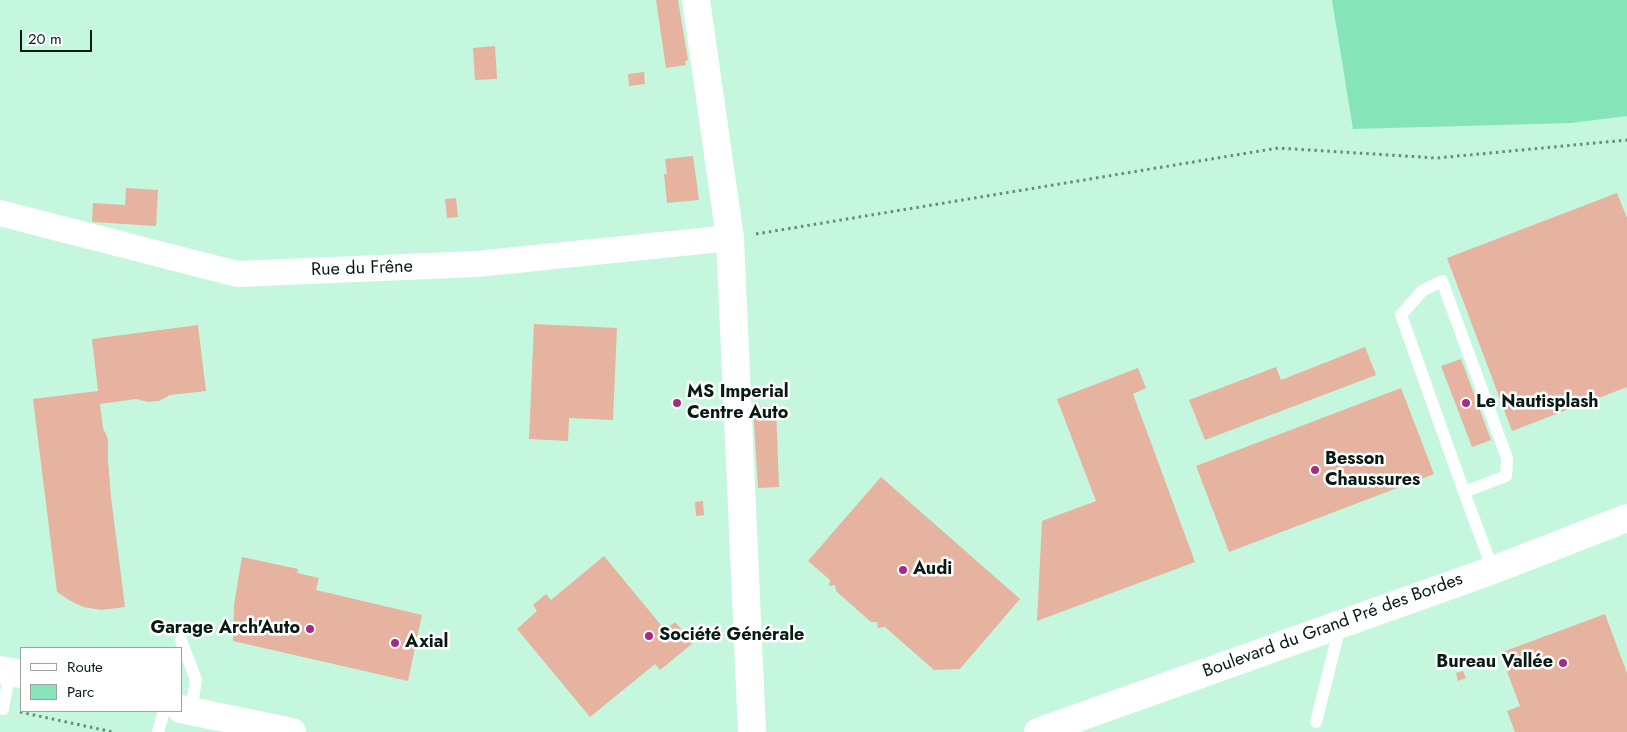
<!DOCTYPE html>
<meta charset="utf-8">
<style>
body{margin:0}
#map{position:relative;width:1627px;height:732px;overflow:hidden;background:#c4f7dd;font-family:Jost,sans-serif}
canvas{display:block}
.legend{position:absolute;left:20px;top:647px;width:162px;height:65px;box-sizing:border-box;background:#fff;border:1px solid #9ca4a0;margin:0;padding:6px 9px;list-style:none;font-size:15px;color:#071b12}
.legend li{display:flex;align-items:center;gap:10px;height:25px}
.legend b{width:25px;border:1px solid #9ca4a0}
.scale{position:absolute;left:20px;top:30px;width:72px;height:22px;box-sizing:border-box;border:2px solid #071b12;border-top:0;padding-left:6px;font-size:15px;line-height:18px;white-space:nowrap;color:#071b12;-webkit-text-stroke:4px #fff;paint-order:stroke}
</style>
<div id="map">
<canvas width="1627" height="732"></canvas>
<ul class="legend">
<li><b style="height:6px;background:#fff"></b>Route</li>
<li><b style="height:14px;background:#85e5b8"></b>Parc</li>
</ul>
<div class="scale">20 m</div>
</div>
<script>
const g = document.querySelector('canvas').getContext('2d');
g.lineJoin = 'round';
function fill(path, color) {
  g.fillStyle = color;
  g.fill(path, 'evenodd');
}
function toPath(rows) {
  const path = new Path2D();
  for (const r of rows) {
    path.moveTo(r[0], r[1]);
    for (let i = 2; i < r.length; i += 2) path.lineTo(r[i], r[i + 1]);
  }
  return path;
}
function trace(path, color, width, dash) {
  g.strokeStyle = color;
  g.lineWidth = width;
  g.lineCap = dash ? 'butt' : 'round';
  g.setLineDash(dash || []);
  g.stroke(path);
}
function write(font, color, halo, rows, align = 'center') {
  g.font = font + ' Jost,sans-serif';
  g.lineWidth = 5;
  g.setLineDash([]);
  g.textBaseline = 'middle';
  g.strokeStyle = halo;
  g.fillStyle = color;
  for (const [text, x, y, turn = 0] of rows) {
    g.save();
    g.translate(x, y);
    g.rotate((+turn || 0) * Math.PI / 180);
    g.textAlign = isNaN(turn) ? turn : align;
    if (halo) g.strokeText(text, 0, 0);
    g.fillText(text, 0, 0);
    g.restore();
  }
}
fill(toPath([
 [1332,0,1627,0,1627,116,1571,123,1353,129]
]), '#85e5b8');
fill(toPath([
 [656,0,678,0,688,60,685,61,686,65,666,68],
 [495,46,497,79,475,80,473,48],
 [644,72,645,84,629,86,628,74],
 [693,156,699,200,667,203,664,174,667,174,665,159],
 [126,188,158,190,156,226,92,222,93,203,125,205],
 [1617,193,1627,218,1627,387,1512,431,1447,258],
 [456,198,458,217,447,218,445,199],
 [534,324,617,328,613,420,569,418,568,441,529,439],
 [198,325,206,391,170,395,159,401,148,402,136,399,100,404,103,428,108,439,108,460,111,497,125,607,101,610,83,607,69,600,57,592,33,399,98,391,92,339],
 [1365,347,1376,375,1205,440,1189,400,1276,367,1281,380],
 [1461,359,1491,440,1472,447,1441,366],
 [1138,368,1146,388,1133,394,1195,562,1037,621,1042,521,1096,501,1057,399],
 [1401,388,1434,474,1229,552,1196,466],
 [776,406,779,487,758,488,753,407],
 [881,477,1020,599,960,669,934,670,885,627,878,628,877,622,871,622,836,591,835,585,829,586,830,580,808,561],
 [703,501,704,515,696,516,695,502],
 [604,556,665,630,675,622,693,643,660,670,655,664,590,717,517,629,537,611,533,605,546,594,551,600],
 [242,557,298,569,297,573,319,578,316,590,422,615,408,681,233,641,234,605],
 [1605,614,1627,673,1627,732,1515,732,1507,711,1520,706,1500,653],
 [1463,671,1466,678,1458,681,1456,673]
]), '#e5b3a0');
trace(toPath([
 [756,234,1278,148,1437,158,1627,140],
 [20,712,113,732]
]), '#688c7a', 3, [2.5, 4]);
trace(toPath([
 [1464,492,1506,476,1507,458,1442,281,1422,291,1401,315,1464,492,1493,570],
 [181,640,196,680,191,711],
 [3,709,10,672],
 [1316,722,1340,626],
 [158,732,164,711]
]), '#fff', 12);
trace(toPath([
 [0,213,237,274,477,264,730,238]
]), '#fff', 26);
trace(toPath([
 [696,0,730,238,752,732],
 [0,670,21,674],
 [181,709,292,732],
 [1038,732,1493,570,1627,518]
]), '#fff', 28);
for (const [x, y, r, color] of [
 [677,403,5,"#a52c82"],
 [1466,403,5,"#a52c82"],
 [1315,470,5,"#a52c82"],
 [903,570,5,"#a52c82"],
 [310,629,5,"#a52c82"],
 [649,636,5,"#a52c82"],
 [395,643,5,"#a52c82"],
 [1563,663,5,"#a52c82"]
]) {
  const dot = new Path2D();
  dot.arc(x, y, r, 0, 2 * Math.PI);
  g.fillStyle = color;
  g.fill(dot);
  trace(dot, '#fff', 2);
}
write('18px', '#071b12', '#fff', [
 ["Rue du Frêne",362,269,-2],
 ["Boulevard du Grand Pré des Bordes",1333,626,-20]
]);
write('bold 18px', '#071b12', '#fff', [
 ["MS Imperial",687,393],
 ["Centre Auto",687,414],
 ["Le Nautisplash",1476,403],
 ["Besson",1325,460],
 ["Chaussures",1325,481],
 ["Audi",913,570],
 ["Garage Arch'Auto",300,629,"right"],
 ["Société Générale",659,636],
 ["Axial",405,643],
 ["Bureau Vallée",1553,663,"right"]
], 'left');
</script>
